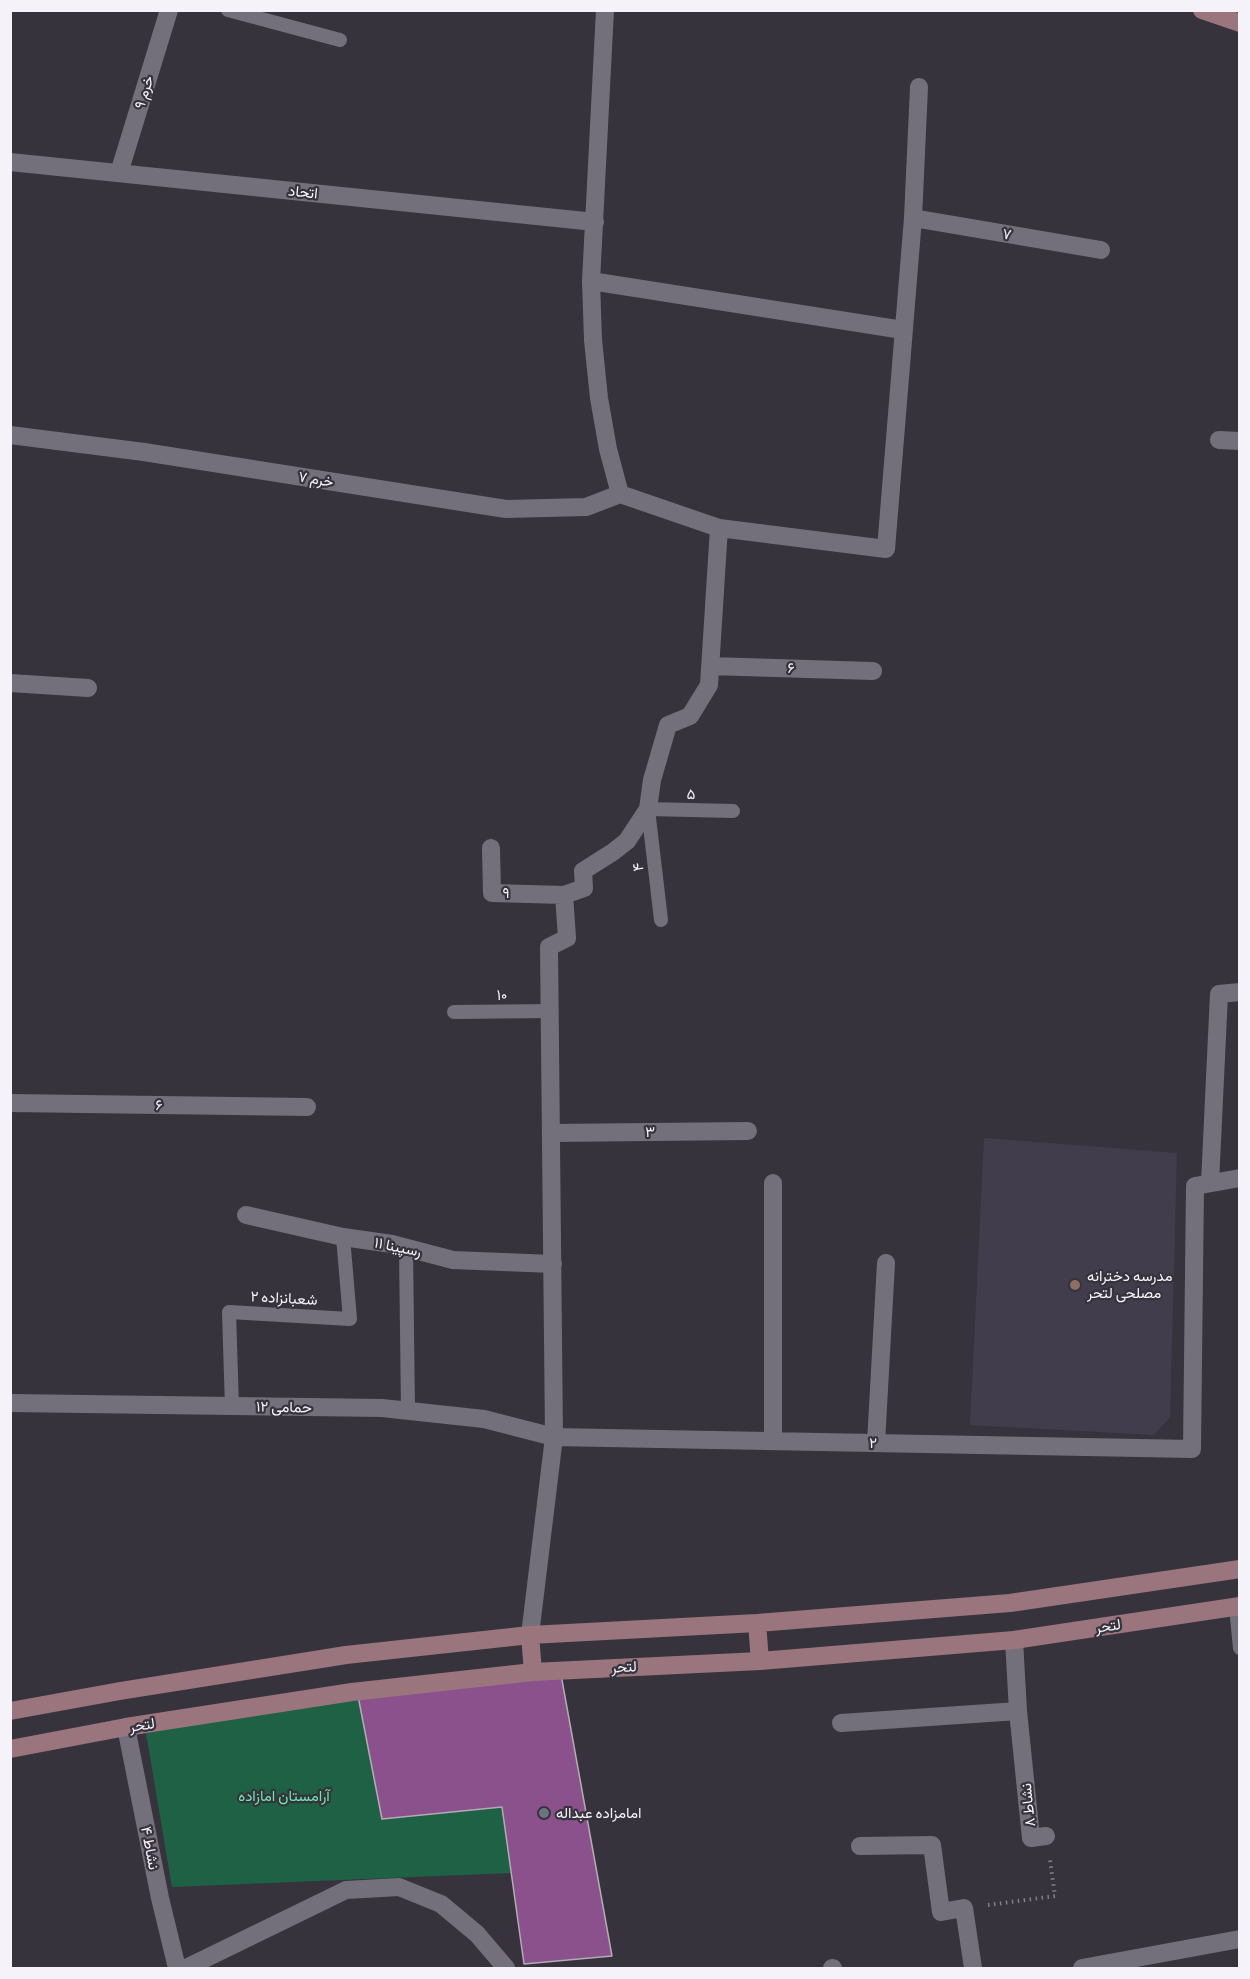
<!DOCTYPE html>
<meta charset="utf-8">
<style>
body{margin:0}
#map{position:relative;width:1250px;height:1979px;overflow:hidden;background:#37333d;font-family:Barlow,sans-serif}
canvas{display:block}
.frame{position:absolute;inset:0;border:12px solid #f5f3f9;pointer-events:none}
</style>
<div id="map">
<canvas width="1250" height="1979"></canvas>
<div class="frame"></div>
</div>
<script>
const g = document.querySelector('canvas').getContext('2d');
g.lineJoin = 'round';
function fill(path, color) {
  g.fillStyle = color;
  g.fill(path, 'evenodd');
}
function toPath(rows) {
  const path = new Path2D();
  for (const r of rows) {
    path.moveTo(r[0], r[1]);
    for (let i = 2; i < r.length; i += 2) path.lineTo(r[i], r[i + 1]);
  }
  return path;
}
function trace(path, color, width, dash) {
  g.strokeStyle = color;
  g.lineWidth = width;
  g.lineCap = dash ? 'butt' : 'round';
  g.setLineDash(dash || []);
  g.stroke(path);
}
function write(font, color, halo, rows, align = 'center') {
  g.font = font + ' Barlow,Vazirmatn,sans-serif';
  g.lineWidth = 4.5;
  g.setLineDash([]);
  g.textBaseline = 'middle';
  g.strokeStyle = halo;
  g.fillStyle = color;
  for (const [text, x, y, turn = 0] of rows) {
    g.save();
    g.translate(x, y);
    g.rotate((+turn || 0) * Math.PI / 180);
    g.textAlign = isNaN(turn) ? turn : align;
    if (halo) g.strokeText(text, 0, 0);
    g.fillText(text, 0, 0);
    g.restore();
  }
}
fill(toPath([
 [984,1138,1177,1153,1170,1417,1154,1435,970,1425]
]), '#423d4d');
fill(toPath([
 [358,1696,382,1818,502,1807,511,1873,172,1887,146,1733]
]), '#1e6144');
const building = toPath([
 [560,1669,612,1956,524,1964,502,1807,382,1819,358,1696,560,1669]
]);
fill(building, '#8b518c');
trace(building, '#b5abb4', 1.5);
trace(toPath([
 [988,1905,1055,1896,1050,1860]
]), '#827e87', 4, [1.5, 4.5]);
trace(toPath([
 [228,10,340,40],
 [661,920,648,809,733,811],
 [454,1012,550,1011],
 [406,1248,408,1411],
 [232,1407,229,1312,350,1319,343,1237],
 [1236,1607,1240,1648]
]), '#74707b', 14);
trace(toPath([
 [10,162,595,222],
 [119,173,169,10],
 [913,218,1101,250],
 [591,281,903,330],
 [10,435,144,452,506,509,586,507,620,494],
 [1219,440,1240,441],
 [719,528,886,549,913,218,919,87],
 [710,666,873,671],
 [10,683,88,688],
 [491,848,492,893,564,895],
 [10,1103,307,1107],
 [552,1133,748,1131],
 [1210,1183,1219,994,1240,992],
 [246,1215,343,1237,392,1244,453,1260,553,1264],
 [10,1403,382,1408,484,1419,554,1437,1192,1449,1195,1186,1240,1178],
 [773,1441,773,1183],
 [876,1443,886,1263],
 [530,1635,554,1437,549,947,567,938,564,895,584,888,583,871,613,852,627,841,648,809,652,780,668,725,690,716,709,685,719,528,620,494,608,449,599,398,593,340,591,281,605,10],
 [1014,1640,1018,1711,1031,1838,1046,1836],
 [841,1723,1018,1711],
 [126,1727,160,1898,177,1968],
 [860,1846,932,1845,941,1912,964,1908,973,1968],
 [186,1968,346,1890,399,1887,441,1904,477,1934,506,1968],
 [832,1968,833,1968],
 [1082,1968,1240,1939]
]), '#74707b', 18);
trace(toPath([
 [1202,10,1240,23],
 [757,1623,760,1661],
 [530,1635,533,1672],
 [10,1711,120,1691,346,1655,530,1635,757,1623,1010,1603,1240,1569],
 [10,1749,126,1727,352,1692,533,1672,760,1661,1014,1640,1240,1606]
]), '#9b757e', 18);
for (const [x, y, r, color] of [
 [1075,1285,6,"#8d6e63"],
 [544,1813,6,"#6b7280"]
]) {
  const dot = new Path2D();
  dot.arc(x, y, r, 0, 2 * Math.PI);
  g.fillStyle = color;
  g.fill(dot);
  trace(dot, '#37333d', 2);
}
write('15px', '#f5f3f9', '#37333d', [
 ["خرم ۹",144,92,-73],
 ["اتحاد",303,192,6],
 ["۷",1007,234,10],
 ["خرم ۷",316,479,9],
 ["۶",791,668,2],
 ["۵",691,794,1],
 ["۴",638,867,-97],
 ["۹",506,893,2],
 ["۱۰",502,995,-1],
 ["۶",159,1105,1],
 ["۳",650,1132,-1],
 ["رسپینا ۱۱",398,1247,12],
 ["شعبانزاده ۲",284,1298,3],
 ["حمامی ۱۲",284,1407,1],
 ["۲",873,1443,1],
 ["لتحر",1108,1626,-9],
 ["لتحر",624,1667,-3],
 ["لتحر",142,1725,-9],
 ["نشاط ۸",1028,1805,-96],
 ["نشاط ۴",150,1848,79]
]);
write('15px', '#f5f3f9', '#37333d', [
 ["مدرسه دخترانه",1087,1276],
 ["مصلحی لتحر",1087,1293],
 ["امامزاده عبداله",556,1813]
], 'left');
write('15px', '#69e9ae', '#37333d', [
 ["آرامستان امازاده",284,1796]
]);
</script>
